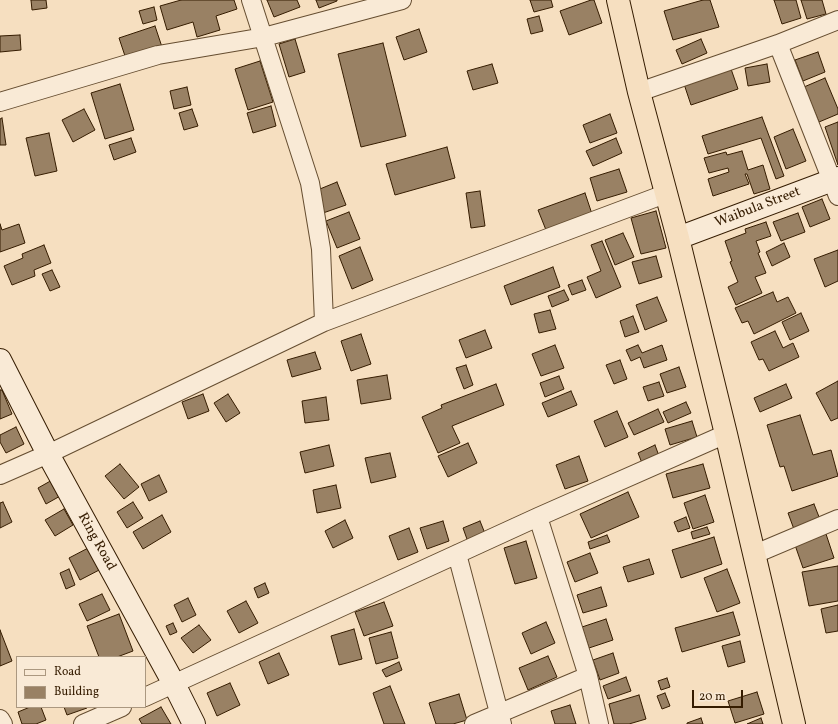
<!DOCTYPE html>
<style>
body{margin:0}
#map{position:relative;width:838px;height:724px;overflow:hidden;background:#f6dfc0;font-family:Vollkorn,serif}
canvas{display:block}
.legend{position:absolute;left:16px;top:656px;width:130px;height:52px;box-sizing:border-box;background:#f9ead6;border:1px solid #ab9880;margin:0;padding:5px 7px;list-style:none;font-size:12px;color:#351c00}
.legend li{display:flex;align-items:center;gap:8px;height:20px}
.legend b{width:20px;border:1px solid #ab9880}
.scale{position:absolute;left:692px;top:690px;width:51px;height:18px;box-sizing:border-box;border:2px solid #351c00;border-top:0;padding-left:5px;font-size:12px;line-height:14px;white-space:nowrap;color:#351c00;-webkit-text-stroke:3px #f9ead6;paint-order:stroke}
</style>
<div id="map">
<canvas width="838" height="724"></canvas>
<ul class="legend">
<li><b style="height:5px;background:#f9ead6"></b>Road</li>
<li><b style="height:11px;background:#998164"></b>Building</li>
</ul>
<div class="scale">20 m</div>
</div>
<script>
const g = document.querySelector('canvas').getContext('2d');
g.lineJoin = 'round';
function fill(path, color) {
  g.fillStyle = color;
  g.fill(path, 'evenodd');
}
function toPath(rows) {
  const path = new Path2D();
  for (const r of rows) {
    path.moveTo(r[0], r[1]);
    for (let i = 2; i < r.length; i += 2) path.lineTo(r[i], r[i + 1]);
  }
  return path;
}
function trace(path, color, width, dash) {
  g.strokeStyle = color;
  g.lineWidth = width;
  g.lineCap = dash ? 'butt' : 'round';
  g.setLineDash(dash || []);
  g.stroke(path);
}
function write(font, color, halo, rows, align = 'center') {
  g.font = font + ' Vollkorn,serif';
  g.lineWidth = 3;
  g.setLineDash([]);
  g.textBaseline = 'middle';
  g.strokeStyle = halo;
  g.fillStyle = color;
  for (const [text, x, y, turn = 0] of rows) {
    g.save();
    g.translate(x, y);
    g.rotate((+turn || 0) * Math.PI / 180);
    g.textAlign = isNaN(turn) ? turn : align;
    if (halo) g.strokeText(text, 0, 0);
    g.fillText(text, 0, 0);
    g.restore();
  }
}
const building = toPath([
 [31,0,46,0,47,8,32,10,31,0],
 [181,0,234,0,237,9,216,16,220,30,197,37,193,22,167,30,160,6,181,0],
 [267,0,297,0,300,7,274,17,267,0],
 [316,0,337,0,337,1,319,8,316,0],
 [530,0,551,0,553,7,534,12,530,0],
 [591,0,594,0,602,23,569,35,560,11,591,0],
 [703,0,710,0,719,27,673,40,664,11,703,0],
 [774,0,796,0,801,18,782,24,774,0],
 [801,0,822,0,826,14,807,19,801,0],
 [154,7,157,20,143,24,139,11,154,7],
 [539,16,543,31,531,34,527,19,539,16],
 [155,26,163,50,127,62,119,38,155,26],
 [419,29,427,52,404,60,396,37,419,29],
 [20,35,21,50,0,52,0,36,20,35],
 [295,39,305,72,289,77,279,44,295,39],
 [701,39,707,53,682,64,676,50,701,39],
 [383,43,406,136,361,147,338,54,383,43],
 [818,52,825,72,803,81,795,60,818,52],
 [260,61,273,102,248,110,235,69,260,61],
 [492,64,498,83,473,90,467,71,492,64],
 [767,64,770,82,748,86,745,68,767,64],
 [730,66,738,89,691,105,683,81,730,66],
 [825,78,838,109,838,114,819,122,804,87,825,78],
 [120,84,134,130,105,139,91,93,120,84],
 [187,87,191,105,174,109,170,91,187,87],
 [271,106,276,126,253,133,247,113,271,106],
 [84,109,95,130,73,142,62,120,84,109],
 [192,109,198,126,184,130,179,113,192,109],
 [610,114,617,133,590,143,583,125,610,114],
 [762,117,784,176,776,179,761,138,708,154,702,136,762,117],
 [2,118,6,145,0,145,0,119,2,118],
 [838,122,838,165,825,127,838,122],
 [793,129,806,161,786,169,774,137,793,129],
 [49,133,57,171,35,176,26,138,49,133],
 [131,138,136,152,114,160,109,145,131,138],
 [616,138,622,153,593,166,586,151,616,138],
 [447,147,455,178,395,195,386,164,447,147],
 [742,151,748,170,763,165,770,189,754,194,747,174,745,174,749,184,713,196,708,179,729,172,728,168,709,173,704,158,726,152,727,155,742,151],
 [619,169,627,192,597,201,590,178,619,169],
 [337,182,346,205,323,213,315,191,337,182],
 [480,191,485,226,471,228,466,193,480,191],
 [585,193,592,214,546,230,538,210,585,193],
 [822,199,830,219,810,227,802,207,822,199],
 [656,211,666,248,641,254,631,218,656,211],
 [349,212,360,239,337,248,326,221,349,212],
 [798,213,805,232,781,241,773,222,798,213],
 [766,222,771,236,756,241,760,252,758,253,766,273,755,277,762,293,736,305,728,287,738,282,730,262,732,261,725,241,746,233,745,229,766,222],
 [0,224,2,230,19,224,25,243,0,252,0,224],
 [623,233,634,257,615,265,605,240,623,233],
 [602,241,621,287,596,298,587,277,601,271,591,245,602,241],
 [784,243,790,257,772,266,766,252,784,243],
 [44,245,51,263,34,270,35,276,12,285,4,266,23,258,22,254,44,245],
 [360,247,373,280,352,289,339,256,360,247],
 [838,250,838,281,825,287,814,259,838,250],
 [656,256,662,277,639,284,632,262,656,256],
 [553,267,560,287,511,305,504,286,553,267],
 [52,270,60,287,50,291,42,274,52,270],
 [582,280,586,290,572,295,568,285,582,280],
 [564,290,569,300,552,307,548,296,564,290],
 [773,292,777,302,788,297,796,313,754,334,748,321,742,323,735,308,773,292],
 [657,297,667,321,645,330,636,305,657,297],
 [550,310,556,329,539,333,534,314,550,310],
 [801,313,809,331,790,340,782,322,801,313],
 [633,316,639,332,625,337,620,321,633,316],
 [485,330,492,348,466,358,459,340,485,330],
 [775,331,783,348,793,343,799,357,769,371,763,359,759,360,751,342,775,331],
 [361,334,371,364,351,371,341,341,361,334],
 [555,345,564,368,541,376,532,354,555,345],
 [638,345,642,353,662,345,667,360,644,368,640,357,631,361,626,350,638,345],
 [315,352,321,369,292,377,287,360,315,352],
 [620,360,627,379,614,384,606,365,620,360],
 [466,365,473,385,464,389,456,368,466,365],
 [679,367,686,387,667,393,660,374,679,367],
 [387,375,391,399,361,404,357,380,387,375],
 [559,376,564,389,545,397,540,383,559,376],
 [838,381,838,418,831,421,816,393,838,381],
 [659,382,664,396,648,401,643,387,659,382],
 [496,384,504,405,452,426,460,443,438,453,422,417,442,408,441,405,496,384],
 [786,384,792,398,760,412,754,398,786,384],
 [0,390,2,390,12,414,0,419,0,390],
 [571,391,577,405,548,417,542,403,571,391],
 [203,394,209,411,188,419,182,402,203,394],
 [228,394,240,413,226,422,214,403,228,394],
 [326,397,329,420,305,423,302,401,326,397],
 [686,402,691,413,668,423,663,412,686,402],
 [658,409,664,422,634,435,628,423,658,409],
 [617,411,628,437,605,447,594,421,617,411],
 [800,415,813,455,831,450,838,476,792,491,784,466,780,467,767,425,800,415],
 [692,421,697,437,670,445,665,429,692,421],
 [16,427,24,444,6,453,0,442,0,435,16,427],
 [468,443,477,463,448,477,438,456,468,443],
 [329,445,334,466,305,473,300,452,329,445],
 [655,445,659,456,642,463,638,453,655,445],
 [390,453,396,477,371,483,365,458,390,453],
 [579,456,588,481,565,489,556,465,579,456],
 [120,464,139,487,124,499,105,476,120,464],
 [703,464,710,488,673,498,666,474,703,464],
 [159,475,167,492,149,501,141,484,159,475],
 [54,479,62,495,46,504,38,488,54,479],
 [336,485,341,508,317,513,313,490,336,485],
 [628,492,639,517,591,538,580,514,628,492],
 [705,495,714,522,693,529,684,503,705,495],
 [3,502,12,522,0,528,0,503,3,502],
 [133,502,143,518,127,528,117,512,133,502],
 [814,504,821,522,795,532,788,513,814,504],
 [64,509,73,525,55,536,45,520,64,509],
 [162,515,171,532,143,549,133,532,162,515],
 [686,517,690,528,678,532,674,522,686,517],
 [345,520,353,538,333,548,325,531,345,520],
 [443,521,449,541,427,549,420,528,443,521],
 [480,521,486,536,468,542,463,528,480,521],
 [707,527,710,534,693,539,691,532,707,527],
 [409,528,418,552,398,560,389,536,409,528],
 [826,534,834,558,803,568,795,545,826,534],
 [607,535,610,542,590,549,588,542,607,535],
 [714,537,722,564,681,578,672,550,714,537],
 [526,541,537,578,515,584,504,548,526,541],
 [92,546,103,568,80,580,69,558,92,546],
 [590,553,598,573,575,582,567,562,590,553],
 [649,559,654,574,628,582,623,567,649,559],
 [838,566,838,601,809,606,802,572,838,566],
 [69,569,75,585,66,589,60,573,69,569],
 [727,569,740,603,717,612,704,578,727,569],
 [265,583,269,593,258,598,254,588,265,583],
 [601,587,607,606,583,613,577,595,601,587],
 [102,594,110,610,87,621,79,604,102,594],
 [188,598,196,615,182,622,174,605,188,598],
 [246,601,258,623,239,633,227,611,246,601],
 [384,602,393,626,364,636,355,612,384,602],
 [838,605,838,631,826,633,821,609,838,605],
 [733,612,740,635,682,652,675,628,733,612],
 [119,614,133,651,117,657,99,657,87,626,119,614],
 [606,619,613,640,589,648,582,627,606,619],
 [546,622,555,643,531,654,522,633,546,622],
 [173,623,177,632,170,635,166,626,173,623],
 [199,625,211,640,193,653,181,638,199,625],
 [354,629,362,659,339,665,331,636,354,629],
 [0,630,12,661,0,666,0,630],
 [391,632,398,658,376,664,369,638,391,632],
 [740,641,745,662,728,667,722,646,740,641],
 [279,653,289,675,268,684,259,662,279,653],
 [613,653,619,673,600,680,593,660,613,653],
 [548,656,557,677,528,690,519,668,548,656],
 [399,662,402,670,386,677,382,670,399,662],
 [626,677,631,691,608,699,603,686,626,677],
 [667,678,670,687,661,690,658,681,667,678],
 [230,683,240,705,217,716,207,693,230,683],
 [390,686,405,724,384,724,373,693,390,686],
 [757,692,764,714,735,723,728,701,757,692],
 [665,693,670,706,662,709,657,696,665,693],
 [459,694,467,720,453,724,436,724,429,703,459,694],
 [639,695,646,719,629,724,614,724,609,704,639,695],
 [570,705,576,724,555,724,551,711,570,705],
 [30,707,41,707,46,720,36,724,22,724,18,712,30,707],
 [64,707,86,707,87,708,67,715,64,707],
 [161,707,171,724,142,724,139,719,161,707],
 [701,718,703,724,687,724,687,723,701,718],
 [761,718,763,724,747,724,761,718]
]);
fill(building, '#998164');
trace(building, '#351c00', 1);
const street = toPath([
 [251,0,310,183,321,249,324,322],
 [778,44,838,196],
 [639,92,778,44,838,20],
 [0,102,158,55,264,37,402,0],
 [0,475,48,454,324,322,665,194],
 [538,517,588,676,599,724],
 [457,554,502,724],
 [755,554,838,519],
 [145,697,538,517,726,434],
 [0,719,3,724],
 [83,724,122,707],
 [474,724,588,676]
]);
const secondary = toPath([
 [678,238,838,178],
 [0,360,48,454,174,684,194,724]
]);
const highway = toPath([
 [618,0,639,92,678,238,726,434,794,724]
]);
trace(street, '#654d30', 20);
trace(secondary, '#351c00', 24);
trace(highway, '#351c00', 24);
trace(street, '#f9ead6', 18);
trace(secondary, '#f9ead6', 22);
trace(highway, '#f6dfc0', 22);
write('14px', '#351c00', '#f9ead6', [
 ["Waibula Street",758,208,-21],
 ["Ring Road",96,542,61]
]);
</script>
